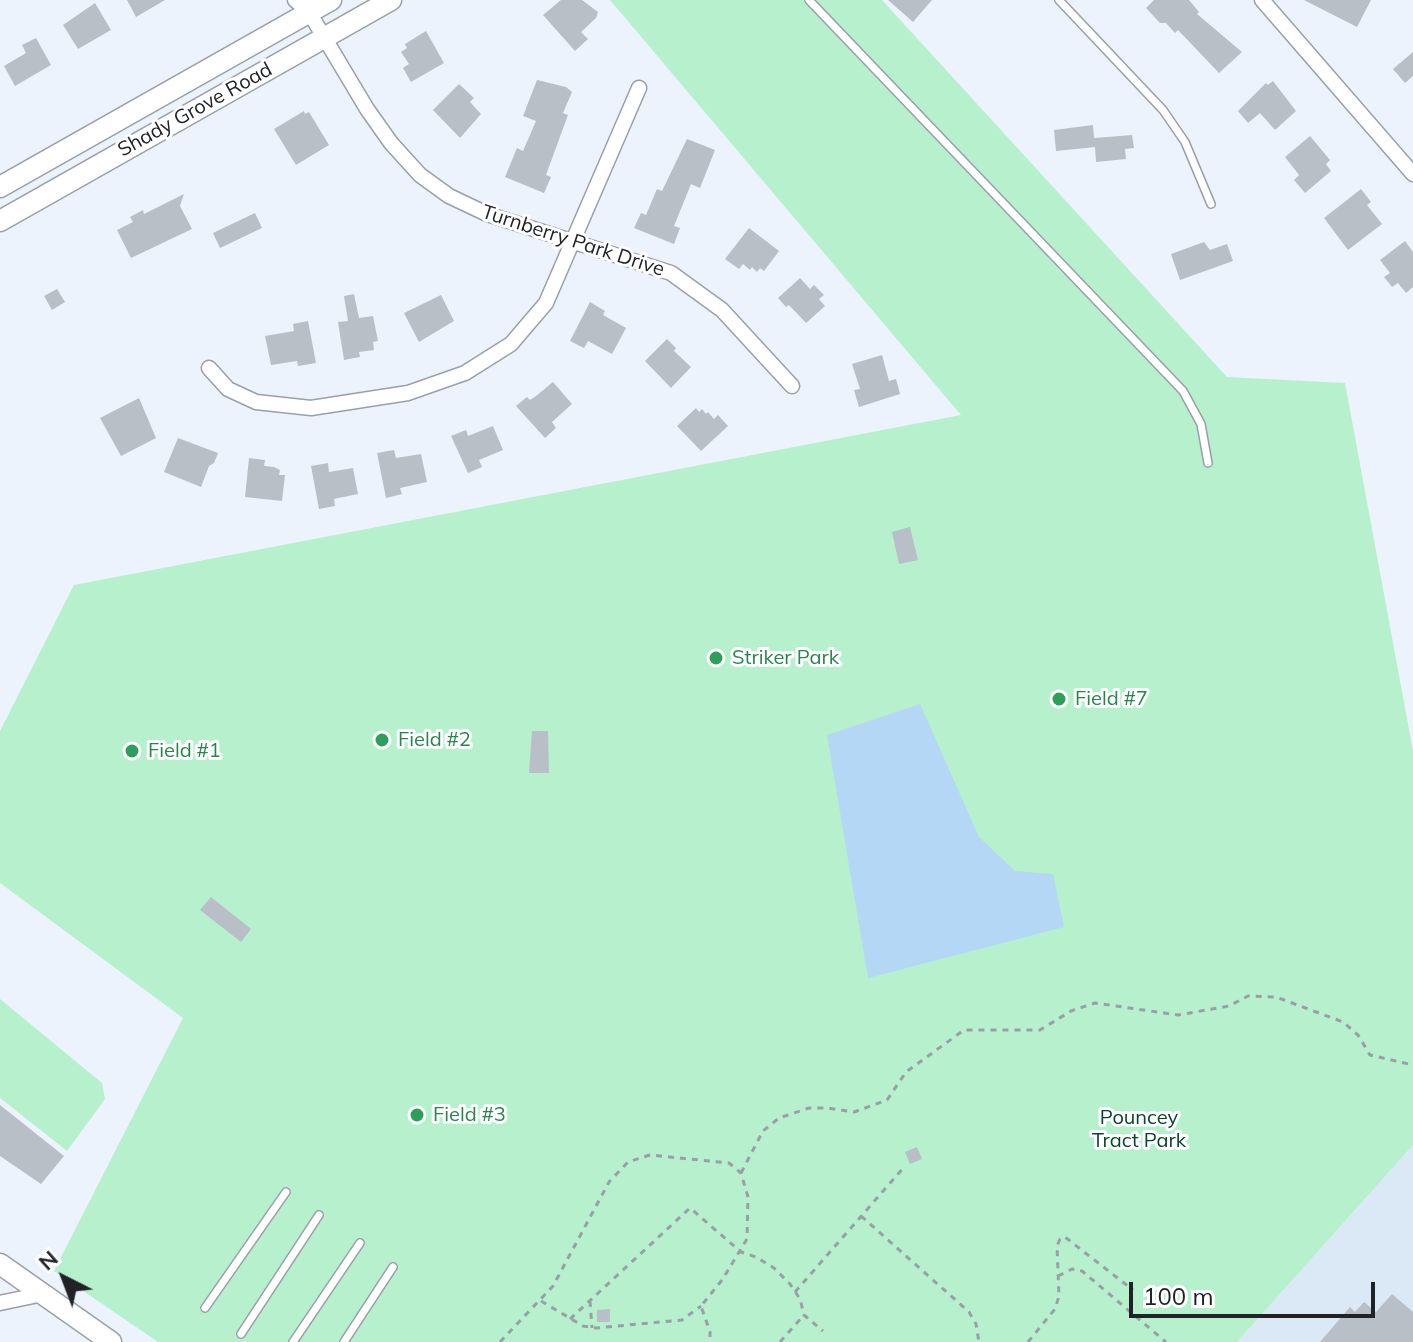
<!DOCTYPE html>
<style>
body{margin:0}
#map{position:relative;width:1413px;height:1342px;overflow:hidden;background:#ecf3fc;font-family:Mulish,sans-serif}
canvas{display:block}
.north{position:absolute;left:24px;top:1238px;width:80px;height:80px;-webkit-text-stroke:6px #fff;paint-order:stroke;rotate:318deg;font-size:22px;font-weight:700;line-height:32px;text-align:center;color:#202326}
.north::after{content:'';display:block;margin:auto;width:28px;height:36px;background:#202326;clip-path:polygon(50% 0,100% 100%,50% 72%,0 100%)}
.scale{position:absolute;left:1129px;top:1282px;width:246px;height:36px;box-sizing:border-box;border:4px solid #202326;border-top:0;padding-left:10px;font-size:24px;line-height:28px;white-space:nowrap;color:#202326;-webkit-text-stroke:6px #fff;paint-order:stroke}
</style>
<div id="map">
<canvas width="1413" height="1342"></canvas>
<div class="north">N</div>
<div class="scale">100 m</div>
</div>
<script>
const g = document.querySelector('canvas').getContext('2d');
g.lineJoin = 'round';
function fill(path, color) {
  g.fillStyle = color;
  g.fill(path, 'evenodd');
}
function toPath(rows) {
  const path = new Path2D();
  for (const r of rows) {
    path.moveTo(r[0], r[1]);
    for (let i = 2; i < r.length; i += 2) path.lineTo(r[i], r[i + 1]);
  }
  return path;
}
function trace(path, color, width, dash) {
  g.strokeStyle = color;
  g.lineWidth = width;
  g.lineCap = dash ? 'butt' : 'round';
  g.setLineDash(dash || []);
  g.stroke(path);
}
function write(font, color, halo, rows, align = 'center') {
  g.font = font + ' Mulish,sans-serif';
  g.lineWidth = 6;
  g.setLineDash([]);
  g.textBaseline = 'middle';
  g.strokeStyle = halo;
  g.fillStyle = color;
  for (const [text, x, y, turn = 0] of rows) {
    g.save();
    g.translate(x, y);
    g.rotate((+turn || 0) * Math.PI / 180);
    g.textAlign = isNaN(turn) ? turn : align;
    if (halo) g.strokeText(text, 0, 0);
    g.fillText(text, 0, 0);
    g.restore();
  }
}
fill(toPath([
 [1413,1145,1413,1342,1237,1342]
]), '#dbe8f6');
fill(toPath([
 [610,0,882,0,1227,377,1345,383,1413,751,1413,1145,1237,1342,158,1342,54,1271,183,1018,0,883,0,731,74,585,961,415],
 [0,999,102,1083,105,1099,67,1151,0,1098]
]), '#b7f0cd');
fill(toPath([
 [920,704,979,837,1015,871,1053,874,1064,927,868,978,827,735]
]), '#b4d7f5');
fill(toPath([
 [127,0,165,0,136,17],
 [561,0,582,0,598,12,596,18,581,32,588,39,575,51,543,15],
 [888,0,932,0,913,22],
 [1154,0,1189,0,1199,12,1197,14,1242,52,1219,73,1178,30,1175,33,1166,23,1160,23,1146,8],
 [1304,0,1371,0,1357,27],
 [95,3,111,30,78,49,63,25],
 [426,31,444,63,411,82,403,68,409,64,401,52,407,48,405,44],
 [36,38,51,65,15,86,4,66,26,53,22,45],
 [1413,52,1413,76,1405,83,1393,69],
 [537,80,566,87,572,92,563,113,568,115,546,175,551,177,544,193,505,177,517,148,523,151,536,121,523,116],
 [1273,81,1296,111,1275,130,1260,113,1248,123,1238,111,1266,83,1268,85],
 [459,84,474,98,470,102,481,114,460,138,433,110],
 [304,111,305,114,309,112,329,145,296,165,274,129],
 [1093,125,1094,138,1132,135,1134,148,1125,149,1126,159,1096,162,1095,147,1056,151,1054,130],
 [1310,136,1330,160,1326,164,1331,171,1305,193,1294,180,1299,175,1285,157],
 [687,139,715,150,700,188,691,184,674,226,680,228,674,244,634,228,641,213,646,215,657,189,662,191],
 [1361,189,1371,202,1367,205,1382,224,1348,250,1324,218],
 [184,194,180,206,192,229,131,258,117,230,133,222,130,217,143,210,144,214],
 [255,213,262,228,220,248,213,233],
 [749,228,779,251,764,271,760,268,757,272,752,267,750,270,743,264,739,269,725,259],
 [1405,241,1413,252,1413,287,1406,293,1398,283,1392,287,1384,277,1390,273,1380,260],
 [1204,242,1210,250,1227,244,1233,261,1180,280,1171,254],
 [800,278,810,289,814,285,824,295,819,299,825,306,806,323,789,305,786,307,778,298],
 [57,289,65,302,52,310,44,296],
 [354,294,359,318,373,316,378,341,373,342,374,350,359,352,360,357,344,360,338,322,348,321,344,296],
 [441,295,454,321,419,342,404,313],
 [590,302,605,311,603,315,626,328,612,354,588,341,584,348,570,341],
 [308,321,316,363,298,366,297,361,271,365,265,336,294,331,293,324],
 [667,339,676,348,674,351,691,367,671,388,645,361],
 [882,355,889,381,896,379,900,394,859,407,854,390,860,389,852,364],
 [553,382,572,404,552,422,556,428,545,438,516,406,527,397,530,400,536,396],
 [139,398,156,438,121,456,100,418],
 [696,408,699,412,702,409,706,414,708,412,714,419,718,415,728,426,701,451,677,426],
 [493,426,503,450,479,460,482,467,468,473,451,436,466,430,468,436],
 [178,438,218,453,214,463,209,466,201,487,164,472],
 [394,450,396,458,421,454,427,482,400,488,402,494,386,498,377,453],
 [249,458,265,460,264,466,274,467,280,470,279,475,285,475,282,501,245,497],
 [328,463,329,472,353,468,358,494,334,499,335,506,319,509,311,466],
 [910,527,918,560,899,564,892,532],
 [532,731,548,731,549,773,529,773],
 [211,897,251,929,241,942,200,910],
 [0,1105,64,1156,41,1184,0,1156],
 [917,1147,922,1159,910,1164,905,1152],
 [1392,1294,1413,1312,1413,1342,1320,1342,1350,1307,1355,1312,1364,1302,1376,1312],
 [610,1309,610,1322,597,1322,597,1310]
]), '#b8bfc7');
const service = toPath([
 [809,0,1183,391,1201,424,1208,463],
 [1059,0,1163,110,1185,142,1211,204],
 [205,1308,286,1192],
 [241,1334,319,1215],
 [293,1342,360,1243],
 [344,1342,393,1267]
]);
const minor = toPath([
 [295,0,309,12,308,0],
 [1262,0,1413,174],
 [309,12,367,109,391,143,420,175,449,196,487,214,671,273,722,310,792,386],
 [209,368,228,389,256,402,311,408,408,393,465,373,511,344,546,303,639,88],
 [0,1303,43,1294]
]);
const secondary = toPath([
 [0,187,331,0],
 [0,221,391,0],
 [0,1264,111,1342]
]);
trace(service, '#99a0a8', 10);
trace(minor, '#99a0a8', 17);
trace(secondary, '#99a0a8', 23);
trace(toPath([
 [741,1173,763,1131,779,1118,809,1108,827,1108,854,1112,887,1100,906,1072,964,1030,1040,1030,1071,1011,1095,1003,1178,1015,1229,1006,1248,996,1276,997,1343,1022,1358,1035,1370,1055,1413,1065],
 [861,1216,969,1312,976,1324,979,1342],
 [1058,1276,1072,1269,1082,1271,1166,1342],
 [795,1292,905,1166],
 [541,1301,583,1326,596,1328,682,1320,701,1306],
 [590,1301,592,1328],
 [570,1319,690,1208,741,1252,756,1257,774,1268,790,1284,800,1299,804,1315,823,1331],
 [500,1342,553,1286,609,1182,628,1162,650,1155,729,1163,741,1173,748,1197,747,1239,722,1280,701,1306,710,1332,710,1342],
 [780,1342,804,1315],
 [1028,1342,1055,1309,1059,1296,1057,1246,1060,1239,1065,1237,1133,1290]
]), '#9a9fa6', 3, [6, 6]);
trace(service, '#fff', 7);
trace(minor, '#fff', 14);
trace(secondary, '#fff', 20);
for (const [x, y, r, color] of [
 [716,658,8,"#2e9e5b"],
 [1059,699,8,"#2e9e5b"],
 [382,740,8,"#2e9e5b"],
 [132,751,8,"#2e9e5b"],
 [417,1115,8,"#2e9e5b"]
]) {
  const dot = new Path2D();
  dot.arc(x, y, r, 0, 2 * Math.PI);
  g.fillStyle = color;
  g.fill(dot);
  trace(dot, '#fff', 3);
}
write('20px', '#202326', '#fff', [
 ["Shady Grove Road",195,110,-29],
 ["Turnberry Park Drive",573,241,18]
]);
write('20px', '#27864d', '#fff', [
 ["Striker Park",732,658],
 ["Field #7",1075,699],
 ["Field #2",398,740],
 ["Field #1",148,751],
 ["Field #3",433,1115]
], 'left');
write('20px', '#0a4429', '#fff', [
 ["Pouncey",1139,1118],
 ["Tract Park",1139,1141]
]);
</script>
